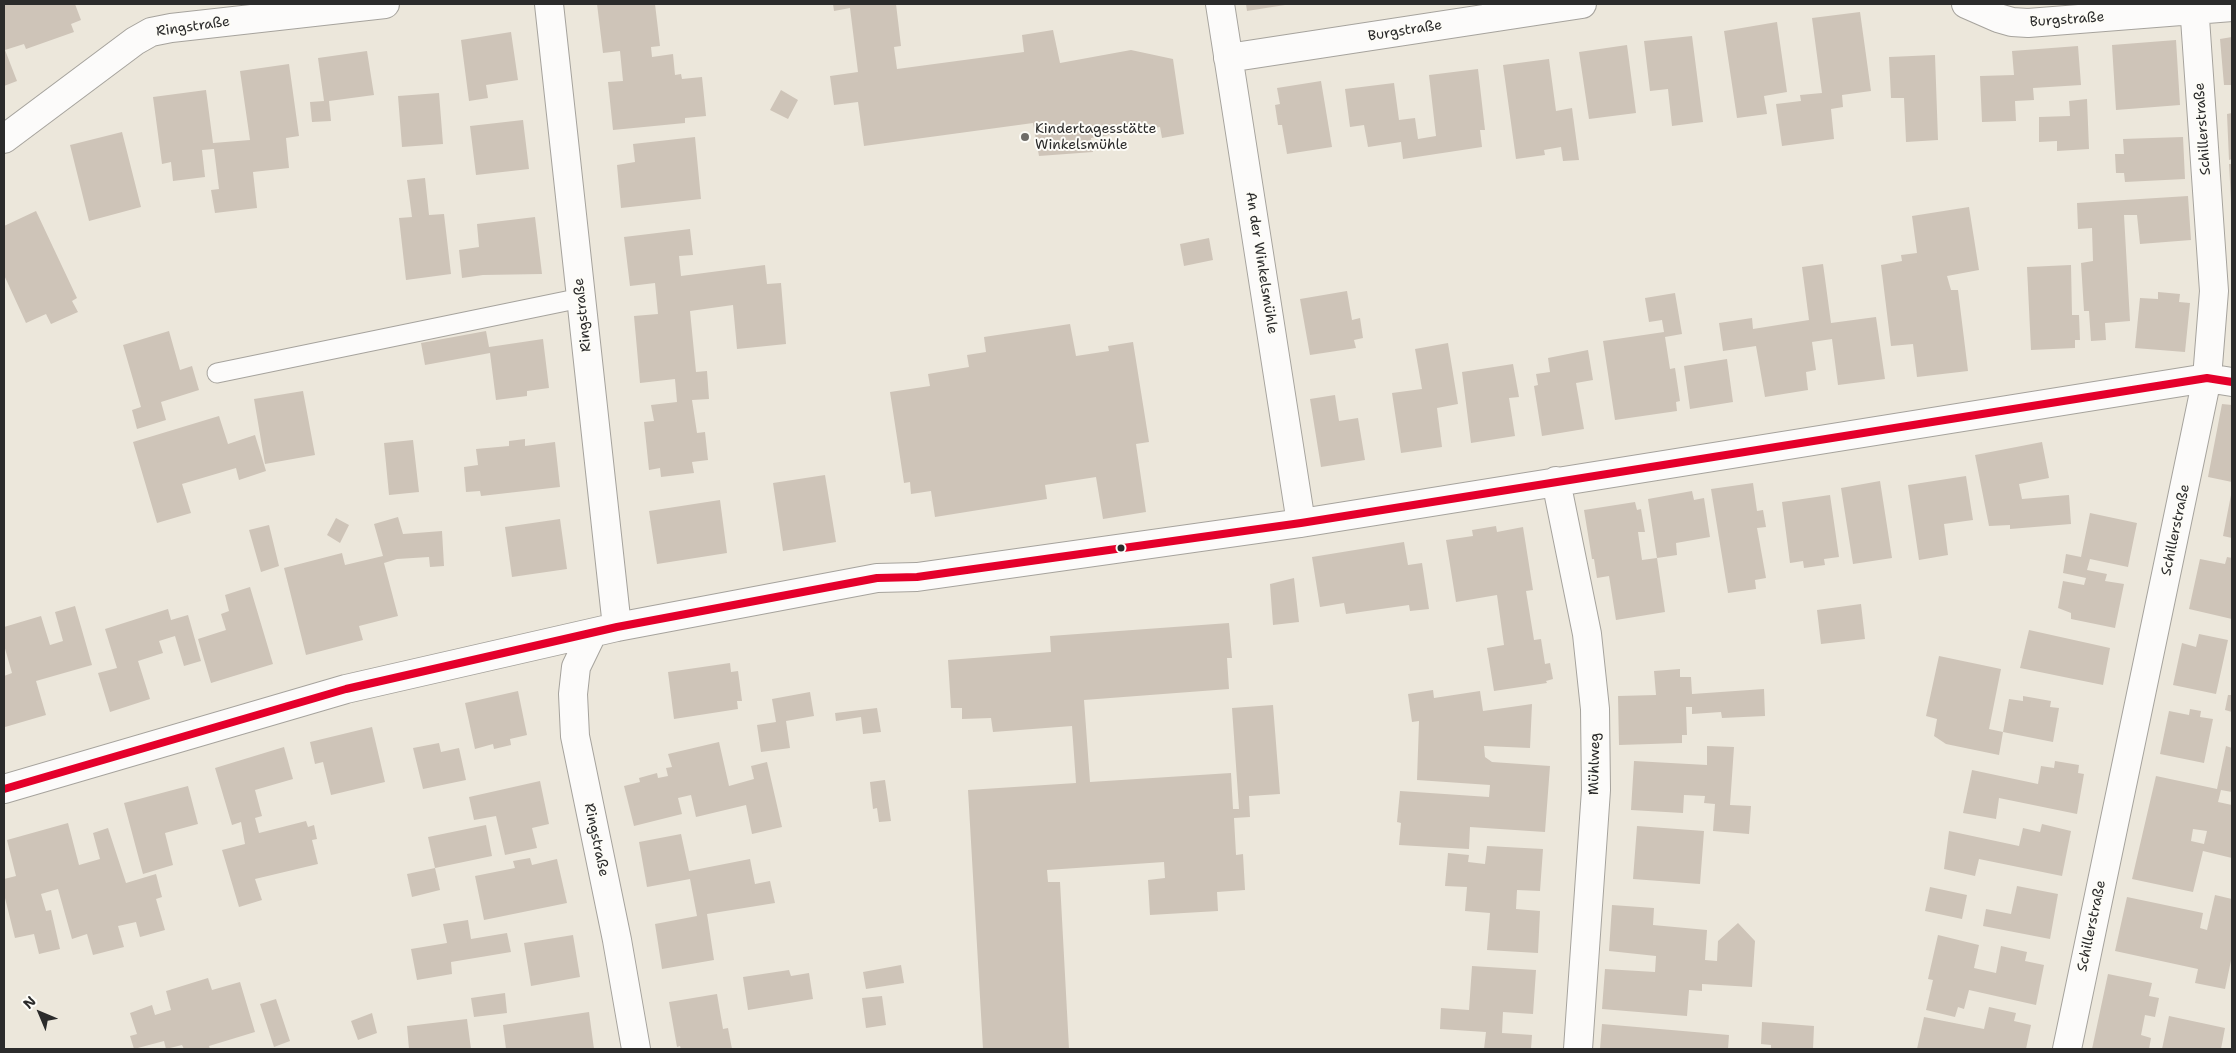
<!DOCTYPE html>
<meta charset="utf-8">
<style>
body{margin:0}
#map{position:relative;width:2236px;height:1053px;overflow:hidden;background:#ece7db;font-family:"Shantell Sans",sans-serif}
canvas{display:block}
.frame{position:absolute;inset:0;border:5px solid #2b2b2b;pointer-events:none}
.north{position:absolute;left:15px;top:988px;width:50px;height:50px;-webkit-text-stroke:4px #fdfcf7;paint-order:stroke;rotate:315deg;font-size:14px;font-weight:700;line-height:20px;text-align:center;color:#2b2b2b}
.north::after{content:'';display:block;margin:auto;width:18px;height:22px;background:#2b2b2b;clip-path:polygon(50% 0,100% 100%,50% 72%,0 100%)}
</style>
<div id="map">
<canvas width="2236" height="1053"></canvas>
<div class="frame"></div>
<div class="north">N</div>
</div>
<script>
const g = document.querySelector('canvas').getContext('2d');
g.lineJoin = 'round';
function fill(path, color) {
  g.fillStyle = color;
  g.fill(path, 'evenodd');
}
function toPath(rows) {
  const path = new Path2D();
  for (const r of rows) {
    path.moveTo(r[0], r[1]);
    for (let i = 2; i < r.length; i += 2) path.lineTo(r[i], r[i + 1]);
  }
  return path;
}
function trace(path, color, width, dash) {
  g.strokeStyle = color;
  g.lineWidth = width;
  g.lineCap = dash ? 'butt' : 'round';
  g.setLineDash(dash || []);
  g.stroke(path);
}
function write(font, color, halo, rows, align = 'center') {
  g.font = font + ' "Shantell Sans",sans-serif';
  g.lineWidth = 4;
  g.setLineDash([]);
  g.textBaseline = 'middle';
  g.strokeStyle = halo;
  g.fillStyle = color;
  for (const [text, x, y, turn = 0] of rows) {
    g.save();
    g.translate(x, y);
    g.rotate((+turn || 0) * Math.PI / 180);
    g.textAlign = isNaN(turn) ? turn : align;
    if (halo) g.strokeText(text, 0, 0);
    g.fillText(text, 0, 0);
    g.restore();
  }
}
fill(toPath([
 [4,4,75,4,81,20,71,24,74,32,26,49,24,44,5,50,17,81,4,86],
 [597,4,655,4,660,46,651,47,652,57,673,54,675,75,681,74,682,79,702,77,706,116,685,118,685,123,613,130,608,82,623,81,620,51,603,53],
 [833,4,896,4,901,46,894,47,897,69,1024,52,1022,35,1053,30,1060,63,1131,50,1173,59,1184,134,1162,138,1160,127,1091,138,1093,152,1039,156,1033,123,864,146,858,102,834,105,830,76,858,72,850,8,834,11],
 [1246,4,1285,4,1285,5,1247,11],
 [1860,12,1871,91,1842,95,1843,107,1831,109,1834,139,1782,146,1776,104,1801,101,1800,95,1822,93,1812,18],
 [1777,22,1787,92,1764,96,1767,114,1737,118,1724,31],
 [511,32,518,80,486,85,488,98,469,101,461,40],
 [1692,36,1703,122,1672,126,1668,89,1650,91,1644,41],
 [2232,37,2232,85,2224,85,2220,39],
 [2176,40,2180,105,2116,110,2112,45],
 [1627,45,1636,113,1589,119,1579,52],
 [2078,46,2081,85,2033,88,2034,100,2015,101,2016,121,1982,122,1980,76,2014,75,2012,51],
 [367,51,374,95,329,101,331,121,312,122,310,102,324,101,318,58],
 [1935,55,1938,140,1906,142,1904,98,1891,98,1889,57],
 [1549,59,1556,111,1572,108,1579,160,1563,161,1561,147,1544,150,1545,155,1516,159,1503,65],
 [289,64,299,136,286,138,289,168,253,172,257,208,215,213,211,190,219,189,214,149,202,150,205,177,173,181,171,162,162,164,153,97,206,90,213,143,250,140,240,71],
 [1478,69,1485,130,1480,130,1482,147,1403,159,1401,142,1368,147,1364,125,1350,127,1345,89,1394,83,1399,120,1415,118,1418,139,1436,136,1429,75],
 [1321,81,1332,147,1287,154,1282,125,1278,125,1275,105,1280,104,1277,88],
 [781,90,798,100,788,119,770,110],
 [439,93,443,144,402,147,398,96],
 [2087,99,2089,149,2057,151,2057,141,2039,142,2039,117,2070,116,2069,101],
 [2232,113,2232,159,2229,160,2227,114],
 [523,120,529,169,476,175,470,126],
 [122,132,141,207,89,221,70,145],
 [695,137,701,199,621,208,617,165,635,162,633,144],
 [2183,137,2185,179,2125,182,2124,173,2116,173,2115,154,2124,154,2123,139],
 [2229,164,2232,164,2232,200,2231,200],
 [425,178,429,215,444,214,451,274,406,280,399,218,412,217,407,180],
 [2188,196,2191,240,2140,244,2137,215,2124,215,2130,321,2105,323,2106,340,2091,341,2089,311,2084,311,2081,263,2093,261,2092,228,2078,229,2077,203],
 [1969,207,1979,270,1947,276,1951,290,1958,290,1968,371,1917,377,1913,344,1891,346,1881,265,1902,261,1901,255,1917,253,1912,216],
 [36,211,77,298,72,301,78,312,51,324,46,314,26,323,4,275,4,226],
 [535,217,542,274,483,275,462,278,459,250,479,247,477,224],
 [690,229,693,255,679,256,681,276,765,265,767,284,781,283,786,344,737,349,733,305,690,311,696,372,707,371,709,399,692,400,697,433,705,432,708,460,692,462,694,473,661,477,660,468,649,470,644,422,654,421,651,405,677,402,675,379,640,383,634,316,658,314,655,283,630,286,624,237],
 [1209,238,1213,260,1184,266,1180,244],
 [1823,264,1831,323,1876,317,1885,379,1838,385,1832,339,1812,342,1816,370,1806,372,1808,390,1765,397,1756,346,1723,351,1719,323,1752,318,1753,329,1809,320,1802,267],
 [2071,265,2072,315,2079,315,2080,340,2075,340,2075,348,2031,350,2027,267],
 [1347,291,1352,320,1360,318,1363,338,1354,340,1356,348,1310,355,1300,299],
 [2158,292,2180,294,2179,302,2190,303,2185,352,2135,348,2140,298,2158,299],
 [1675,293,1682,334,1665,337,1670,369,1675,368,1680,401,1676,402,1677,411,1615,420,1603,341,1664,332,1662,320,1649,322,1645,298],
 [1070,324,1076,356,1109,351,1108,346,1133,342,1149,442,1136,444,1146,512,1103,519,1096,477,1045,485,1047,499,935,517,931,491,911,494,910,482,904,483,890,392,930,386,928,374,969,367,967,355,986,352,984,337],
 [169,331,180,370,192,366,199,390,161,402,166,420,137,429,132,410,141,407,123,345],
 [486,331,489,347,543,339,549,388,527,391,527,396,496,400,490,353,425,365,421,343],
 [1448,343,1458,404,1437,408,1442,447,1401,453,1392,393,1422,389,1415,349],
 [1588,350,1593,380,1576,383,1584,429,1542,436,1534,386,1538,385,1536,374,1550,372,1548,358],
 [1727,359,1733,402,1690,409,1684,366],
 [1513,364,1519,397,1509,398,1515,436,1471,443,1462,372],
 [303,391,315,455,265,464,254,399],
 [1335,395,1339,421,1358,418,1365,460,1321,467,1310,399],
 [2222,404,2232,405,2232,482,2208,477],
 [219,416,228,444,255,435,266,471,239,480,236,468,182,484,191,513,157,523,133,442],
 [525,439,525,446,555,442,560,487,481,496,480,491,466,492,464,467,478,465,476,449,509,446,509,441],
 [413,440,419,492,389,495,384,443],
 [2042,442,2049,478,2019,484,2022,499,2069,495,2071,524,2010,529,2010,525,1989,526,1975,455],
 [825,475,836,542,783,551,773,483],
 [1966,476,1973,520,1944,524,1948,555,1919,560,1908,485],
 [1880,481,1892,558,1853,564,1841,488],
 [1753,483,1757,511,1763,510,1766,527,1757,528,1766,578,1755,580,1756,589,1728,593,1711,489],
 [1692,491,1694,500,1704,498,1710,537,1676,543,1677,555,1657,558,1665,612,1616,620,1609,576,1597,578,1594,559,1592,559,1584,510,1635,502,1637,510,1641,509,1645,532,1638,532,1642,560,1657,558,1648,499],
 [1830,495,1839,557,1824,559,1825,565,1804,568,1803,561,1790,563,1782,502],
 [2231,495,2232,495,2232,538,2223,536],
 [720,500,727,553,657,564,649,511],
 [2090,513,2137,523,2128,567,2090,559,2087,570,2107,574,2105,581,2124,584,2115,628,2071,619,2071,613,2058,608,2063,581,2084,585,2086,578,2063,573,2066,554,2081,557],
 [398,517,403,534,442,531,444,566,430,567,429,557,397,559,384,563,398,616,359,626,363,640,306,655,284,568,342,553,345,565,383,556,374,524],
 [336,518,349,525,340,543,327,535],
 [560,519,567,569,512,577,505,527],
 [269,525,279,566,261,572,249,530],
 [1496,526,1497,532,1523,527,1533,590,1526,591,1534,640,1541,639,1545,664,1550,663,1553,679,1546,681,1547,683,1494,691,1487,648,1504,645,1497,595,1456,602,1446,540,1473,536,1472,530],
 [1404,542,1408,565,1422,563,1429,609,1410,611,1409,605,1346,614,1344,603,1320,607,1312,557],
 [2227,557,2232,558,2232,619,2189,609,2200,559,2225,564],
 [1294,578,1299,622,1273,625,1270,584],
 [250,587,273,664,211,683,198,639,226,630,221,614,229,611,225,595],
 [1861,604,1865,639,1821,644,1817,610],
 [75,606,92,665,36,681,46,715,5,727,4,676,12,673,4,645,4,627,41,616,50,645,63,641,55,612],
 [168,609,171,620,188,615,201,661,184,666,175,636,159,641,163,653,138,661,150,699,110,712,98,673,117,668,105,629],
 [1229,623,1232,658,1227,658,1229,689,1084,700,1090,782,1231,773,1233,809,1239,809,1232,708,1273,705,1280,794,1249,796,1250,817,1234,818,1236,855,1243,854,1245,890,1217,892,1218,911,1150,915,1148,880,1165,878,1164,862,1047,870,1048,882,1060,882,1069,1049,983,1049,968,790,1076,783,1072,726,993,732,991,718,962,719,962,708,951,708,948,660,1051,652,1050,636],
 [2029,630,2110,648,2103,685,2020,668],
 [2199,634,2228,640,2216,694,2173,685,2182,643,2196,647],
 [1939,656,2001,669,1989,729,2003,732,1999,755,1946,744,1934,736,1937,719,1926,716],
 [730,663,731,672,738,671,742,701,737,701,738,709,674,719,668,672],
 [1680,669,1680,677,1691,677,1692,694,1764,689,1765,716,1722,718,1721,712,1692,714,1692,707,1686,707,1687,735,1682,735,1682,743,1619,745,1618,696,1656,695,1654,671],
 [1433,690,1434,698,1480,691,1483,711,1532,704,1530,748,1484,746,1485,757,1492,762,1550,766,1545,832,1470,827,1469,849,1399,845,1401,823,1397,822,1400,791,1489,797,1490,785,1417,780,1419,721,1412,722,1408,694],
 [518,691,527,735,510,739,511,745,494,749,493,744,475,749,465,703],
 [810,692,814,716,786,721,790,748,761,752,757,725,776,722,772,699],
 [2228,695,2232,695,2232,712,2225,710],
 [2023,696,2051,701,2050,707,2059,708,2053,742,2003,732,2009,699,2023,701],
 [877,708,881,732,863,734,861,717,836,721,835,713],
 [2190,709,2201,711,2200,717,2213,719,2204,763,2160,754,2169,711,2189,715],
 [372,727,385,782,331,795,323,762,315,764,310,742],
 [719,742,729,786,754,779,751,766,767,762,782,827,752,834,746,805,696,817,691,795,678,798,682,814,634,826,624,786,640,782,639,778,657,773,658,778,668,776,666,768,672,767,668,754],
 [439,743,441,752,459,748,466,780,423,789,413,748],
 [1707,746,1734,747,1730,805,1751,806,1749,834,1713,831,1715,804,1704,803,1705,796,1684,795,1683,813,1631,810,1634,761,1707,765],
 [2226,746,2232,748,2232,792,2221,790,2218,802,2232,805,2232,858,2203,851,2193,892,2132,879,2156,776,2217,789],
 [2193,829,2207,831,2204,844,2191,841],
 [284,747,293,779,255,790,262,816,255,818,259,833,306,821,308,827,314,825,317,839,312,840,318,864,255,879,262,900,239,907,222,850,245,844,241,822,232,825,215,768],
 [2055,761,2079,765,2078,773,2084,774,2077,814,1999,798,1996,819,1963,813,1972,770,2038,784,2041,766,2054,768],
 [885,780,891,821,879,822,877,808,873,809,870,782],
 [540,781,549,824,532,828,537,848,505,855,496,816,474,820,469,797],
 [188,786,198,824,165,833,173,865,143,874,124,803],
 [68,823,79,865,100,859,93,833,108,828,126,883,156,874,162,897,156,899,165,930,140,937,136,922,118,926,124,947,93,955,87,934,72,939,58,889,41,894,46,911,51,910,60,949,39,954,34,934,15,938,4,894,4,879,16,876,7,840],
 [2042,824,2071,831,2062,876,1979,859,1975,876,1944,869,1949,831,2019,846,2023,828,2040,832],
 [486,825,492,856,435,868,428,837],
 [1637,826,1704,831,1700,884,1633,879],
 [681,834,689,871,750,859,755,884,770,881,775,903,707,914,714,960,662,969,655,924,697,916,690,879,647,887,639,842],
 [1487,846,1543,849,1540,891,1517,890,1516,909,1540,911,1538,953,1487,950,1490,913,1465,911,1467,887,1445,886,1448,853,1469,855,1468,862,1485,864],
 [530,858,532,865,557,859,567,903,484,920,475,876,515,868,513,861],
 [435,868,440,890,412,897,407,874],
 [2017,886,2058,894,2050,939,1983,926,1986,909,2011,914],
 [1930,887,1967,895,1962,919,1925,911],
 [2215,895,2232,899,2232,956,2225,989,2195,983,2198,969,2115,951,2127,897,2203,913,2200,928,2207,930],
 [1612,905,1654,908,1653,925,1707,930,1705,960,1717,961,1718,941,1738,923,1755,941,1752,987,1702,984,1702,991,1689,990,1687,1016,1602,1009,1605,969,1655,972,1656,956,1609,951],
 [468,920,471,939,507,933,511,952,451,962,452,974,417,980,411,949,447,943,443,924],
 [573,935,580,977,531,986,524,943],
 [1938,935,1979,945,1974,968,1996,973,2001,946,2027,952,2025,961,2044,965,2036,1005,1969,990,1964,1009,1958,1007,1955,1017,1926,1010,1933,980,1928,979],
 [901,965,904,983,866,989,863,972],
 [1472,966,1536,970,1533,1014,1503,1012,1502,1033,1532,1035,1531,1049,1484,1049,1486,1032,1440,1029,1441,1008,1469,1010],
 [789,970,791,976,809,973,813,999,748,1010,743,977],
 [2108,974,2152,983,2149,996,2159,998,2155,1017,2145,1015,2141,1035,2151,1038,2149,1049,2092,1049],
 [208,978,212,990,240,982,255,1032,209,1046,210,1049,184,1049,182,1045,166,1049,164,1041,134,1049,130,1036,137,1034,130,1013,152,1005,155,1015,171,1010,166,991],
 [505,993,507,1013,474,1017,471,998],
 [717,994,723,1029,728,1028,732,1049,681,1049,680,1046,677,1047,669,1002],
 [882,996,886,1025,866,1028,862,998],
 [276,999,290,1041,274,1047,260,1004],
 [1989,1007,2016,1013,2014,1021,2031,1025,2026,1049,1917,1049,1924,1017,1984,1029],
 [589,1012,594,1049,506,1049,503,1025],
 [372,1013,377,1033,358,1040,351,1021],
 [2169,1016,2225,1028,2221,1049,2162,1049],
 [467,1019,471,1049,409,1049,407,1026],
 [1762,1022,1814,1026,1813,1049,1771,1049,1771,1045,1761,1044],
 [1602,1024,1729,1035,1728,1049,1600,1049]
]), '#cec4b8');
const service = toPath([
 [217,373,581,298]
]);
const minor = toPath([
 [549,4,617,627],
 [1220,4,1301,523],
 [1966,4,1998,18,2012,22,2028,23,2232,7],
 [1228,58,1582,4],
 [4,139,135,41,151,32,171,28,385,4],
 [1556,481,1587,634,1595,709,1596,790,1578,1049],
 [592,634,576,667,573,694,575,736,617,940,636,1049],
 [4,789,346,689,617,627,877,578,917,577,1301,523,2207,378,2232,382],
 [2067,1049,2207,378,2214,291,2194,4]
]);
trace(service, '#a6a39d', 21);
trace(minor, '#a6a39d', 30);
trace(service, '#fcfbfa', 19);
trace(minor, '#fcfbfa', 28);
trace(toPath([
 [4,789,346,689,617,627,877,578,917,577,1301,523,2207,378,2232,382]
]), '#e4002b', 8);
for (const [x, y, r, color] of [
 [1025,137,5,"#6f6d69"],
 [1121,548,4.5,"#2b2b2b"]
]) {
  const dot = new Path2D();
  dot.arc(x, y, r, 0, 2 * Math.PI);
  g.fillStyle = color;
  g.fill(dot);
  trace(dot, '#fdfcf7', 2);
}
write('14px', '#2b2b2b', '#fdfcf7', [
 ["Burgstraße",2067,20,-4],
 ["Ringstraße",193,27,-8],
 ["Burgstraße",1405,31,-9],
 ["Schillerstraße",2203,129,-94],
 ["An der Winkelsmühle",1261,263,81],
 ["Ringstraße",583,315,-96],
 ["Schillerstraße",2176,530,-78],
 ["Mühlweg",1595,764,-89],
 ["Ringstraße",596,840,78],
 ["Schillerstraße",2092,926,-78]
]);
write('14px', '#2b2b2b', '#fdfcf7', [
 ["Kindertagesstätte",1035,129],
 ["Winkelsmühle",1035,145]
], 'left');
</script>
